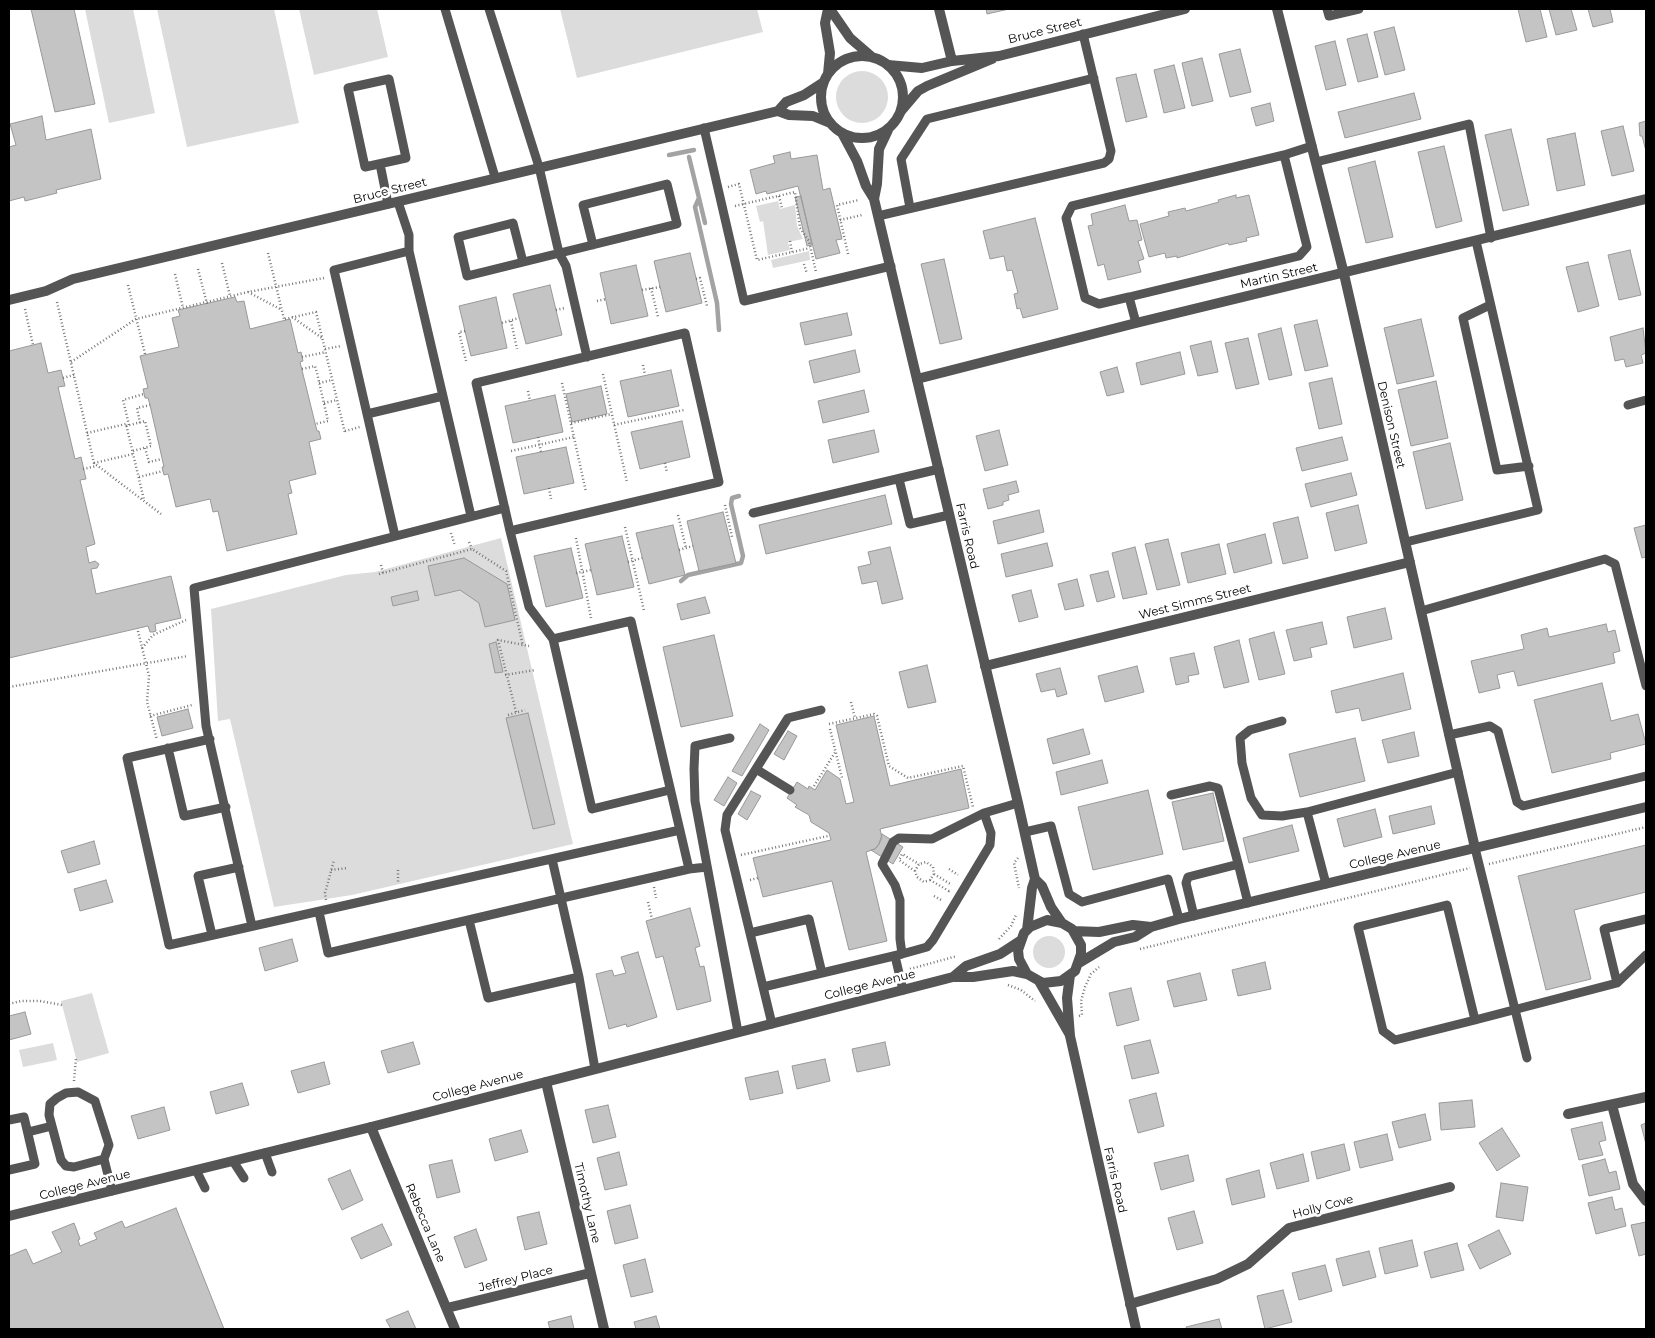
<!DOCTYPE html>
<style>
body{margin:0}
#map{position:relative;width:1655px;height:1338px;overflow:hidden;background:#fff;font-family:Montserrat,sans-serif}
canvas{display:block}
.frame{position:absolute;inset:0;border:10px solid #000;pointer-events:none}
</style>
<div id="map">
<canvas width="1655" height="1338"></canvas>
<div class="frame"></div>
</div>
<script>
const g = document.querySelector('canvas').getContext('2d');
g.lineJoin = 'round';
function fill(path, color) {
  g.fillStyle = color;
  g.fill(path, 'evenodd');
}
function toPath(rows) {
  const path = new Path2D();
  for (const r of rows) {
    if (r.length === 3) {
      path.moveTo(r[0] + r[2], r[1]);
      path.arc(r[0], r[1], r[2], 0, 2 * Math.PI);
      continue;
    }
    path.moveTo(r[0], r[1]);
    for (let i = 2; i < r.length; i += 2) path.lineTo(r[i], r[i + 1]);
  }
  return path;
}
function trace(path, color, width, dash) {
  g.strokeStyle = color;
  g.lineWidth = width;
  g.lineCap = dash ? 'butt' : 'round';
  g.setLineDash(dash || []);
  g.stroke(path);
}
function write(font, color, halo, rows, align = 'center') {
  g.font = font + ' Montserrat,sans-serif';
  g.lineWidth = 5;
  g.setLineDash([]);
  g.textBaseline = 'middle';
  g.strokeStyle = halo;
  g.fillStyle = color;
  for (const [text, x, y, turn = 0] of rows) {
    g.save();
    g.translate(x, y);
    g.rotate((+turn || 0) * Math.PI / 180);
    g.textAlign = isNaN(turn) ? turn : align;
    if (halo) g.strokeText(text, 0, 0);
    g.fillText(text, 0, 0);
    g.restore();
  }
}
fill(toPath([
 [85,9,133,9,155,113,109,123],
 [157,9,274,9,299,123,187,147],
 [299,9,377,9,388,57,314,75],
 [560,9,757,9,763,32,577,78],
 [862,97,26],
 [778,201,780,209,795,205,797,226,803,239,788,242,790,250,768,255,763,221,760,222,756,206],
 [809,251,810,260,773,268,771,260],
 [501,538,573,844,352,895,274,907,230,719,218,721,211,609,346,575,375,572],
 [1049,952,16],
 [92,993,109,1053,77,1062,61,1001],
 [53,1043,57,1060,23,1067,19,1050]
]), '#dcdcdc');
trace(toPath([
 [669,155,694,150],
 [689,157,699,198,695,207,717,303,719,330],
 [699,198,705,223],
 [681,581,688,575,741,563,743,556,731,504,732,498,739,496]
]), '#a3a3a3', 4.5);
const building = toPath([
 [31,9,74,9,95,104,55,112,31,9],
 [986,9,1009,9,987,14,986,9],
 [1518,9,1540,9,1547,37,1526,42,1518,9],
 [1549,9,1571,9,1577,30,1556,35,1549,9],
 [1588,9,1610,9,1613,22,1593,27,1588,9],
 [1394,27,1405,70,1385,75,1374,32,1394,27],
 [1367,34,1378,77,1358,82,1347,39,1367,34],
 [1335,41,1346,85,1326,90,1315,46,1335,41],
 [1240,49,1251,92,1230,97,1219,54,1240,49],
 [1202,58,1213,101,1192,106,1182,63,1202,58],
 [1174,65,1185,108,1164,113,1154,70,1174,65],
 [1136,74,1147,117,1126,122,1116,78,1136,74],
 [1414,93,1421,119,1345,138,1338,112,1414,93],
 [1270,103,1274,121,1256,126,1251,108,1270,103],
 [42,116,46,140,91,129,101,179,56,190,57,193,25,201,24,197,9,201,9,147,16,145,10,124,42,116],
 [1646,121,1646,151,1642,136,1640,136,1639,123,1646,121],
 [1623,126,1634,171,1612,176,1601,131,1623,126],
 [1511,129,1529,205,1503,211,1485,135,1511,129],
 [1575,133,1585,185,1557,191,1547,139,1575,133],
 [1444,146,1462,221,1436,228,1418,152,1444,146],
 [790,152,791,159,817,155,823,190,830,188,842,239,836,240,840,253,816,259,798,186,767,194,766,191,756,194,750,170,775,163,773,156,790,152],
 [1375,161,1393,237,1366,243,1348,168,1375,161],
 [1236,195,1236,198,1249,195,1259,235,1246,238,1247,241,1229,245,1228,243,1177,258,1177,256,1166,258,1165,253,1149,257,1140,224,1169,216,1168,212,1185,208,1186,211,1219,202,1218,200,1236,195],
 [801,196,812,245,807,246,795,197,801,196],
 [1125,205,1129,221,1137,220,1142,240,1138,241,1144,259,1138,261,1141,272,1108,280,1104,264,1098,266,1088,226,1093,225,1091,214,1125,205],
 [1035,218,1058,309,1023,318,1020,308,1017,309,1014,294,1018,293,1012,270,1007,271,1004,256,990,259,983,231,1035,218],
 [1630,250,1641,295,1619,300,1608,255,1630,250],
 [690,253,702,303,666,312,654,261,690,253],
 [944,259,962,339,940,344,921,264,944,259],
 [1588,262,1599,306,1578,312,1566,267,1588,262],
 [636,265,648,316,611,324,600,273,636,265],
 [550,285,562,335,526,344,513,294,550,285],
 [235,297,237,302,244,301,250,329,290,319,298,353,301,352,303,361,300,362,317,431,319,431,321,439,309,442,316,474,289,481,292,493,288,494,297,534,227,551,218,511,213,512,210,499,176,507,168,474,164,475,162,467,164,467,150,405,148,398,145,398,143,389,148,388,140,356,179,347,172,318,180,316,178,310,235,297],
 [496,297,507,348,471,356,459,306,496,297],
 [847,313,852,335,805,345,800,323,847,313],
 [1421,319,1434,376,1397,384,1384,328,1421,319],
 [1317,320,1328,366,1305,371,1294,325,1317,320],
 [1281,328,1292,375,1269,380,1258,334,1281,328],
 [1643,328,1646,353,1641,355,1643,363,1626,367,1624,359,1615,361,1610,337,1643,328],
 [1248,338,1259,384,1236,389,1225,343,1248,338],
 [1211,341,1218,372,1198,376,1190,346,1211,341],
 [41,343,48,373,61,370,65,386,58,387,75,459,81,457,86,479,80,480,95,544,86,547,89,563,95,561,99,564,97,568,91,569,96,594,171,576,181,618,155,624,156,631,153,632,150,632,148,626,9,658,9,351,41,343],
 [855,350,860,372,814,383,809,361,855,350],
 [1180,352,1185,374,1141,385,1136,363,1180,352],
 [1117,367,1124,392,1107,396,1100,372,1117,367],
 [671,370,679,406,628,417,620,381,671,370],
 [1332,378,1342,424,1319,429,1309,383,1332,378],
 [1436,381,1448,438,1411,446,1398,390,1436,381],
 [601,386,607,414,572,422,566,394,601,386],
 [864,390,869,412,823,423,818,401,864,390],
 [555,395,563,432,513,443,505,406,555,395],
 [682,421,690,457,640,469,631,432,682,421],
 [874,430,879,452,833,463,828,440,874,430],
 [999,430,1008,465,985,471,976,436,999,430],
 [1342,437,1348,460,1302,471,1296,448,1342,437],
 [1450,443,1463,500,1426,509,1413,452,1450,443],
 [566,447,574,483,524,494,516,457,566,447],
 [1351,473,1357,495,1311,507,1305,484,1351,473],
 [1016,481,1019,492,1008,495,1009,500,1003,502,1003,505,988,509,983,489,1016,481],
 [885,495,892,524,766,554,759,525,885,495],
 [1358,505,1367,543,1335,551,1326,513,1358,505],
 [1039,510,1044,532,998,544,993,521,1039,510],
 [723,512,736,563,699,571,687,521,723,512],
 [1298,517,1308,558,1283,564,1273,523,1298,517],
 [673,525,685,575,649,584,636,533,673,525],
 [1646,525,1646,557,1642,558,1634,528,1646,525],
 [1265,534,1272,563,1234,573,1227,544,1265,534],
 [622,536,634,587,597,595,585,544,622,536],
 [1168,539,1180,585,1157,590,1145,544,1168,539],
 [1047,543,1053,566,1006,577,1001,554,1047,543],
 [1219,544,1226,574,1188,583,1181,553,1219,544],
 [890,547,903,599,882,604,877,581,862,584,858,567,871,564,868,552,890,547],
 [1135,547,1147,594,1123,599,1112,553,1135,547],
 [571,548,583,598,546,607,534,556,571,548],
 [464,558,507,584,515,620,485,627,479,603,460,590,435,596,428,566,464,558],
 [1108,571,1115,597,1097,602,1090,575,1108,571],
 [1077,579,1084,606,1065,610,1058,584,1077,579],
 [1031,590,1038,617,1019,622,1012,595,1031,590],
 [417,591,419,600,393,606,391,597,417,591],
 [705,597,710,613,681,620,677,604,705,597],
 [1385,608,1392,639,1354,648,1347,617,1385,608],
 [1322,622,1327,644,1310,648,1312,657,1294,661,1286,630,1322,622],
 [1606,624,1608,632,1615,630,1620,651,1613,653,1615,663,1518,686,1514,671,1497,675,1500,688,1479,693,1471,661,1524,649,1521,635,1547,628,1549,637,1606,624],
 [1274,632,1285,674,1259,680,1249,639,1274,632],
 [714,635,733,716,681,727,663,647,714,635],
 [1239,640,1249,682,1224,688,1214,647,1239,640],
 [496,642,503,672,495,673,489,644,496,642],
 [1194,653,1199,674,1188,676,1189,682,1176,685,1170,658,1194,653],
 [927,665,936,702,908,708,899,672,927,665],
 [1137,666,1144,692,1105,702,1098,676,1137,666],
 [1060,668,1067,694,1057,697,1055,689,1041,692,1036,674,1060,668],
 [1403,673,1411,709,1362,721,1359,708,1336,713,1331,691,1403,673],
 [1602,683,1611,721,1638,714,1646,744,1610,753,1611,759,1552,773,1534,700,1602,683],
 [188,709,193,728,162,736,157,717,188,709],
 [528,713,555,824,533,829,506,718,528,713],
 [874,716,890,786,961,769,969,808,880,829,882,838,879,844,875,849,866,852,887,941,849,950,832,881,763,897,753,858,831,840,829,833,811,822,809,815,795,807,797,805,787,798,797,782,808,789,809,786,815,790,827,770,840,779,846,804,854,802,836,725,874,716],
 [760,724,769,730,742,776,732,771,760,724],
 [1083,729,1090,754,1053,764,1047,739,1083,729],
 [788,731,797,736,784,760,774,754,788,731],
 [1414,732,1419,756,1388,763,1382,740,1414,732],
 [1355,738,1365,781,1300,797,1289,754,1355,738],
 [1102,760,1108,783,1061,795,1056,772,1102,760],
 [728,777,737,783,724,806,714,800,728,777],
 [1148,790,1163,854,1093,870,1078,807,1148,790],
 [751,791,761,796,747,820,738,814,751,791],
 [1213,793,1224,841,1183,850,1172,802,1213,793],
 [1431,806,1435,824,1393,834,1389,816,1431,806],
 [1375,809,1382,837,1344,847,1337,819,1375,809],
 [1292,825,1299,851,1249,863,1243,838,1292,825],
 [882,834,903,847,893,864,871,850,875,849,879,844,882,834],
 [94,841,100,864,68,873,61,851,94,841],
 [1646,845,1646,892,1574,910,1591,979,1546,990,1518,876,1646,845],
 [106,880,113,902,80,911,74,889,106,880],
 [690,908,700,946,695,948,700,967,704,966,711,1001,677,1010,663,956,656,958,646,921,690,908],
 [292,939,298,961,265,971,259,948,292,939],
 [638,952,657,1017,627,1027,626,1024,609,1029,596,974,612,970,614,976,626,973,621,957,638,952],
 [1265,962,1271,989,1238,996,1232,970,1265,962],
 [1200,973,1207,1000,1174,1007,1167,981,1200,973],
 [1131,988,1139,1020,1117,1026,1109,993,1131,988],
 [25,1012,31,1034,9,1040,9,1016,25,1012],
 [1150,1040,1159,1073,1132,1079,1124,1046,1150,1040],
 [413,1042,420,1064,388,1073,381,1051,413,1042],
 [885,1042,890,1065,857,1072,852,1049,885,1042],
 [825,1059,830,1081,797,1089,792,1066,825,1059],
 [324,1062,330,1084,298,1093,291,1071,324,1062],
 [778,1071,783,1093,750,1100,745,1078,778,1071],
 [242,1083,249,1105,216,1114,210,1092,242,1083],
 [1156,1093,1164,1126,1138,1133,1129,1100,1156,1093],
 [1472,1100,1475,1127,1441,1130,1439,1103,1472,1100],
 [608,1105,616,1137,593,1143,585,1110,608,1105],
 [164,1107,170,1130,138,1139,131,1116,164,1107],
 [1425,1114,1431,1140,1399,1148,1392,1122,1425,1114],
 [1602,1122,1606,1140,1599,1142,1603,1155,1579,1160,1571,1129,1602,1122],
 [1646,1123,1646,1144,1641,1125,1646,1123],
 [1502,1128,1520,1156,1497,1171,1479,1143,1502,1128],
 [521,1130,528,1152,495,1161,489,1139,521,1130],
 [1387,1134,1393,1160,1360,1168,1354,1142,1387,1134],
 [1344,1144,1350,1170,1317,1179,1311,1152,1344,1144],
 [619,1152,627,1185,605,1190,597,1158,619,1152],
 [1303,1154,1309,1181,1277,1189,1270,1163,1303,1154],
 [1188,1155,1194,1181,1161,1190,1154,1163,1188,1155],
 [1605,1159,1609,1173,1616,1171,1620,1189,1589,1196,1582,1165,1605,1159],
 [452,1160,460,1192,437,1198,429,1165,452,1160],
 [350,1170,363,1200,342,1210,328,1179,350,1170],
 [1259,1170,1265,1197,1232,1205,1226,1179,1259,1170],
 [1501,1183,1528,1187,1523,1221,1496,1217,1501,1183],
 [1612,1197,1615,1210,1622,1208,1626,1226,1596,1234,1588,1203,1612,1197],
 [630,1205,638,1238,615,1244,607,1211,630,1205],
 [176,1208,224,1329,9,1329,9,1256,26,1249,33,1264,62,1252,52,1232,74,1223,80,1239,78,1240,80,1246,97,1239,94,1233,122,1221,125,1228,176,1208],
 [1194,1211,1203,1243,1177,1250,1168,1218,1194,1211],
 [539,1212,547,1244,525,1250,517,1217,539,1212],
 [1646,1222,1646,1254,1639,1256,1631,1225,1646,1222],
 [382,1224,392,1245,361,1259,351,1238,382,1224],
 [476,1229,487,1260,465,1268,454,1237,476,1229],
 [1499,1230,1511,1254,1480,1269,1468,1245,1499,1230],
 [1412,1240,1418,1266,1385,1274,1379,1248,1412,1240],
 [1457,1243,1464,1270,1431,1278,1424,1252,1457,1243],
 [1369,1251,1376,1277,1343,1286,1336,1259,1369,1251],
 [645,1259,653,1292,631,1297,623,1265,645,1259],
 [1325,1265,1332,1291,1299,1300,1292,1273,1325,1265],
 [1283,1290,1292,1322,1265,1329,1257,1296,1283,1290],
 [408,1311,416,1329,391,1329,386,1320,408,1311],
 [571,1316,574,1329,550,1329,548,1322,571,1316],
 [656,1316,660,1329,636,1329,634,1322,656,1316],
 [1219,1319,1222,1329,1187,1329,1186,1327,1219,1319]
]);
fill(building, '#c4c4c4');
trace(building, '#999', 1);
trace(toPath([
 [728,187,739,184,757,260,810,248],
 [779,196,782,208],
 [735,206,795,192,800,228,809,241,816,272],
 [840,220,862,215],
 [790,241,792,252],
 [268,253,284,319],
 [848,254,837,205,859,200],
 [222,263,230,296],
 [804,264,807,274],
 [198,269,207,304],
 [175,274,183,308],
 [696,279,700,278,707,306],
 [128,285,145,354],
 [651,288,658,317],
 [642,290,660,287],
 [248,292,282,310],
 [597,301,606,299],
 [57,302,94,463,161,514],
 [25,309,33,345],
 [556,310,565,308],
 [292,317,322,338],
 [285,319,316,312,345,433],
 [511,321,517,349],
 [502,323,519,318],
 [465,331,459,332,466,361],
 [325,349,341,346],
 [302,357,326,352],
 [71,362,136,319,248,292,324,278],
 [643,365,645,375],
 [302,369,315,366,317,373,328,421,315,424],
 [603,374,627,482],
 [63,378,74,375],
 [319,383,332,380],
 [562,383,586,492],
 [528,391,530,401],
 [324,403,337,400],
 [140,423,137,408,150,405],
 [571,423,612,414],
 [129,425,123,400,144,394],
 [614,425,684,410],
 [126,426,145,421,151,446,133,451],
 [345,431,360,427],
 [87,433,126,424,144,500],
 [538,437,541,452],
 [145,448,149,462,162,459],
 [511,451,574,437],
 [94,463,133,454],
 [665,463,667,473],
 [83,469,97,466],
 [139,477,163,471],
 [549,488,551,499],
 [725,505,732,537,730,538],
 [678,515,686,548],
 [625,527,644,611],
 [451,533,455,546],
 [576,538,591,618],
 [469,542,472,549],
 [679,550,693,546],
 [628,562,642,558],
 [381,565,383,573],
 [576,573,591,570],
 [379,574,472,549,506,571,523,646],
 [138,631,149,676,147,702,157,740],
 [142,648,153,635,186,620],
 [505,675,535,670],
 [9,687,188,656],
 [851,702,855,718],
 [516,712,498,640,529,646],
 [508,715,525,710],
 [150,716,192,705],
 [829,724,874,714,877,716,889,766,908,778,963,766,973,807],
 [830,729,842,778],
 [814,786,836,751],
 [741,855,828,836],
 [1018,858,1014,863,1019,888],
 [1489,864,1646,827],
 [949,869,958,875],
 [331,870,348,868],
 [398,870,398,883],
 [915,871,899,860,902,854,919,864],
 [934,874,930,880,924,882,917,877,915,871,919,864,926,862,933,867,934,874,952,885],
 [750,880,758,878],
 [930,880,949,891,950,890],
 [654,887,656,898],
 [934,896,943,901],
 [326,900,325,893,334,860],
 [648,902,652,919],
 [999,939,1011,926,1016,915],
 [1140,949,1470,868],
 [910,969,957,956],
 [1008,985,1021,990,1035,1001],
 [9,1004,21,1001,40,1001,62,1005],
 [1079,1016,1082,1015,1081,1001,1085,987,1091,974,1099,967],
 [74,1081,76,1058]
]), '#777', 2.5, [1, 2.5]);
trace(toPath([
 [445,9,495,177],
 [489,9,539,167,559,253,566,266,587,357],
 [1327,9,1329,16,1359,9],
 [389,79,406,158,365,167,348,88,389,79],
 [704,128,744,301,891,266],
 [1316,162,1469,124,1491,238],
 [380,164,388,204],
 [398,202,409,235,409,251,471,516],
 [910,208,901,159,927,119,1094,78],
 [878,216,1104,163,1109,159,1111,151,1083,34],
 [523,262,513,223,458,237,467,276,677,224,667,184,583,205,593,245],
 [1129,297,1099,304,1085,298,1066,218,1072,206,1284,155],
 [1490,305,1463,318,1497,470,1529,466],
 [1136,323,1129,297,1299,256,1307,247,1284,155,1312,146],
 [685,333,719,482,510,531,476,383,685,333],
 [1628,405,1646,400],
 [367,414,443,396],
 [899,479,910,524,949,515],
 [753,513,939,469],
 [510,531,529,607,553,639,592,809,670,790],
 [395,536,334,270,409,251],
 [1406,542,1538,510,1476,241],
 [1421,611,1605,559,1615,564,1646,686],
 [553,639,631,621,689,869],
 [1282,721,1250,730,1240,738,1242,763,1251,798,1262,815,1282,816,1307,812],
 [1449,735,1490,726,1498,731,1517,802,1523,806,1646,776],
 [730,738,695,746,694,769,695,801,738,1032],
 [210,739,127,758,169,945,680,830],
 [168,748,184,816,226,807],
 [756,769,790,790],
 [1171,795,1210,786,1218,788,1239,867],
 [1025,832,1051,826,1069,894,1082,902,1168,879,1179,919],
 [1475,848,1527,1058],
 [552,859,579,977,595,1069],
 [1326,884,1307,812,1458,772],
 [319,912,328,953,562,898,689,869,707,867],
 [1194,916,1186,883,1188,877,1235,865,1239,867,1248,903],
 [469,920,488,998,579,977],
 [252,926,206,726,194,588,505,508],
 [750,933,809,919,822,973],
 [212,935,198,876,239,867],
 [902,954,900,939,900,900,895,885,882,864,893,842,899,838,932,839,984,813,1018,803],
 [895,956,903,990],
 [1617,983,1646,955],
 [763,987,902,954,927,947,933,940,990,845,991,833,984,813],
 [1475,1020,1447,905,1358,927,1383,1031,1395,1040,1475,1020,1617,983,1604,929,1646,919],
 [772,1024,725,830,727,815,788,718,821,710],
 [78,1092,95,1101,109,1145,104,1159,74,1167,66,1166,61,1160,49,1115,50,1104,57,1098,66,1093,78,1092],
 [9,1120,24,1117,35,1164,9,1170],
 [28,1132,52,1126],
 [265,1153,272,1172],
 [104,1159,112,1191],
 [233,1161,244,1178],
 [196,1170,205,1188]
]), '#555', 9);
trace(toPath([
 [939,9,952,61],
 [1277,9,1344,274,1475,848],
 [888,65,922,68,952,61,999,56,1185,9],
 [901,111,918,91,927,86,992,59],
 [917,379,1136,323,1646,199],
 [985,666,1410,562],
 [546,1082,604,1329],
 [1612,1105,1633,1184,1646,1201],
 [1568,1114,1646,1097],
 [371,1127,455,1329],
 [1130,1304,1217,1279,1248,1264,1289,1228,1450,1187],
 [447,1308,590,1273]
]), '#555', 10);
trace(toPath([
 [828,9,825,23,830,53,828,74],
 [830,9,850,38,872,57],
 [862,97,41],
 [778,111,786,102,804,95,824,82],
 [842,133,857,161,866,186,874,199,1018,803,1035,879,1032,888,1027,930],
 [874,199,877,184,879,149,888,130],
 [9,300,46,291,73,279,778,111,789,115,813,116,830,123],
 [1035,879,1042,886,1051,907,1062,923],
 [1073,931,1099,932,1133,925,1151,927],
 [1079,963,1114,942,1135,937,1151,927,1179,919,1646,807],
 [1070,975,1067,998,1070,1036,1136,1329],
 [953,977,966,966,1000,954,1020,941],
 [1039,981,1070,1035],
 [9,1216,371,1127,953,977,973,977,1013,971,1027,974,1043,983,1061,981,1075,971,1081,954,1081,945,1072,929,1062,923,1047,920,1030,927,1024,933,1018,950,1019,959,1027,974]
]), '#555', 10);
write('12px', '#000', '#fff', [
 ["Bruce Street",1045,31,-14],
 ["Bruce Street",390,191,-14],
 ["Martin Street",1279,276,-13],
 ["Denison Street",1391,425,77],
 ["Farris Road",967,536,77],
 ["West Simms Street",1195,602,-14],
 ["College Avenue",1395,855,-13],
 ["College Avenue",870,985,-14],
 ["College Avenue",478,1086,-15],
 ["Farris Road",1115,1180,77],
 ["College Avenue",85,1185,-14],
 ["Timothy Lane",587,1203,77],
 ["Holly Cove",1323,1207,-15],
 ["Rebecca Lane",425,1223,67],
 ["Jeffrey Place",516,1279,-14]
]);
</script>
